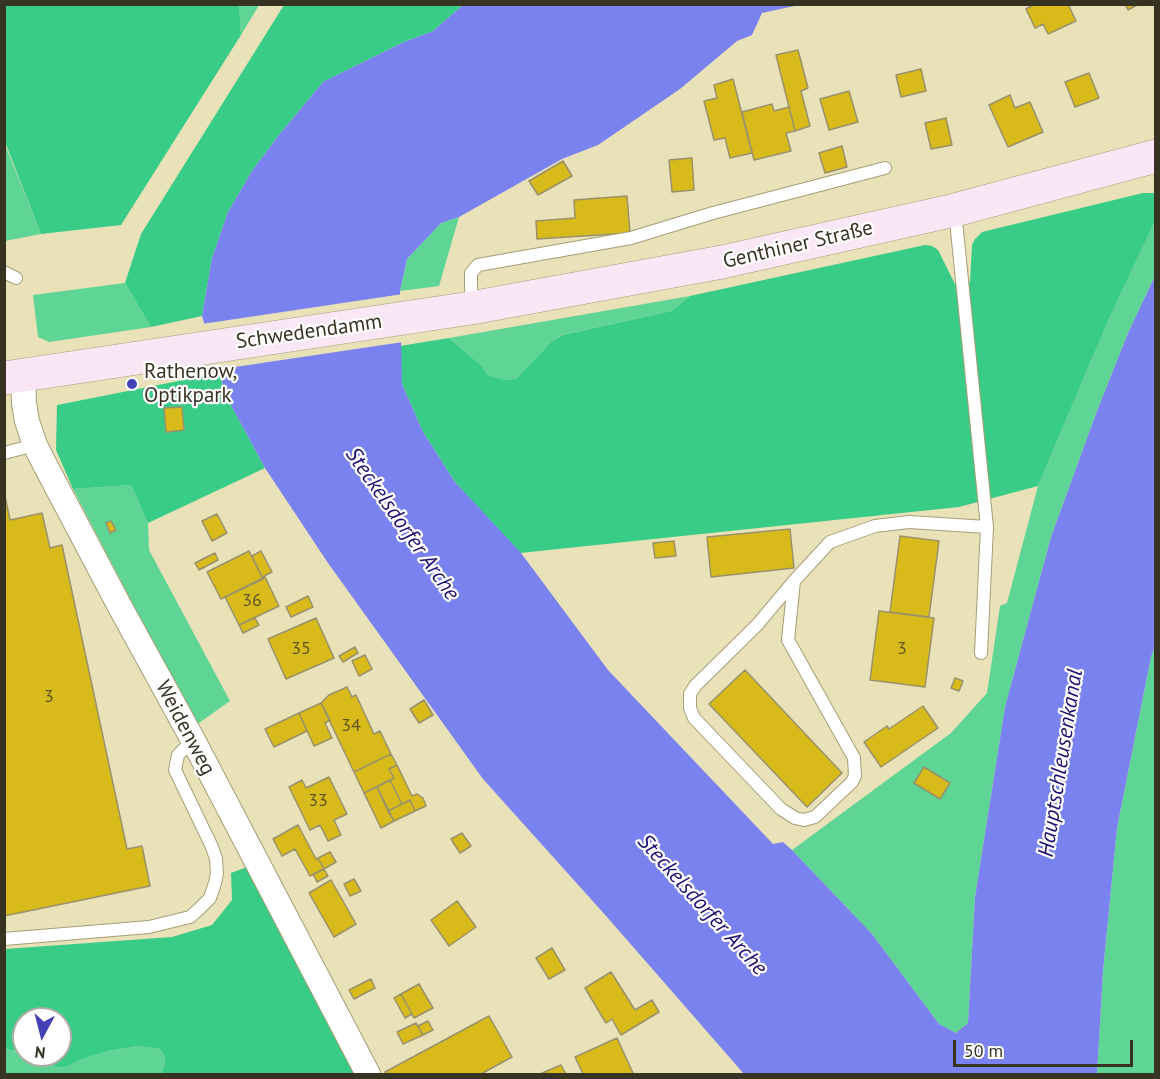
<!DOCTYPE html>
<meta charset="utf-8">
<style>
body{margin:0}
#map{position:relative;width:1160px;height:1079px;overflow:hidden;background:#e9e1b8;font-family:"PT Sans",sans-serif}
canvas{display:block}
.frame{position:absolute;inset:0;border:6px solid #373323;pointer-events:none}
.north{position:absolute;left:12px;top:1007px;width:60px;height:60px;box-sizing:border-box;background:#fff;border:2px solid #afada7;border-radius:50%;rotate:187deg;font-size:16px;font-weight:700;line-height:24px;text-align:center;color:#373323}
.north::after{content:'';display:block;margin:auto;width:21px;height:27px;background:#4441b6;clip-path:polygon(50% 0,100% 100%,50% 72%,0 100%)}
.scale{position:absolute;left:953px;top:1040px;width:180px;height:27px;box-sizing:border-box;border:3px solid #373323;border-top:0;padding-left:8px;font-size:18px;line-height:21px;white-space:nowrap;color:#373323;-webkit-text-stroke:4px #fff;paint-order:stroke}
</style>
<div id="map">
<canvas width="1160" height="1079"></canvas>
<div class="frame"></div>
<div class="north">N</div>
<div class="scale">50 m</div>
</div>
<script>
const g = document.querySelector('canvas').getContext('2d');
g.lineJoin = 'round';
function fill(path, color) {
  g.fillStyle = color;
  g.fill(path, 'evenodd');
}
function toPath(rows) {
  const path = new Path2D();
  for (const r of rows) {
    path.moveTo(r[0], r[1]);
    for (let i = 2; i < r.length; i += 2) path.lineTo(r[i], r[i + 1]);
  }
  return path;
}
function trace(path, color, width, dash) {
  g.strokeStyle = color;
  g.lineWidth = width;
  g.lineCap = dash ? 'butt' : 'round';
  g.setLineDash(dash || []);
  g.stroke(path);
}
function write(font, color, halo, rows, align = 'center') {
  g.font = font + ' "PT Sans",sans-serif';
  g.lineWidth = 4.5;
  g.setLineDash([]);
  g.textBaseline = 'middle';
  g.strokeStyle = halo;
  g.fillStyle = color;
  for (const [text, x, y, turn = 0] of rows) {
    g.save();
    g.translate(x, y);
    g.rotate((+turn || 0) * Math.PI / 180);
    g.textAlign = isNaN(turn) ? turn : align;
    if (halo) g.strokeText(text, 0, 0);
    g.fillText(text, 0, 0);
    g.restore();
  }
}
fill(toPath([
 [239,5,259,5,241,35],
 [4,142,41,234,5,241,4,241],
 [459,217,439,286,400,291,407,259,441,223],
 [1155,221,1155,276,1128,333,1097,411,1051,537,1005,707,975,897,968,1023,956,1033,939,1024,872,934,792,850,951,733,987,693,1000,606,1007,603,1038,486,1108,321],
 [125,283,151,327,49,342,38,337,33,295],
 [690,296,671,311,561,335,552,341,517,378,507,380,495,379,487,374,482,366,449,338],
 [131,485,148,523,149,550,230,701,196,725,73,489],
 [1155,645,1155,1074,1097,1074,1103,971,1117,828,1151,657],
 [138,1046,160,1049,164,1055,165,1063,161,1074,5,1074,5,1049,33,1056,52,1065,68,1066,80,1060,108,1051]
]), '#5ed495');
fill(toPath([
 [129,4,239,5,241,35,121,225,41,234,5,142,5,5],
 [284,5,463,5,433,31,404,42,323,82,279,135,252,171,228,212,212,258,202,316,151,327,125,283,141,234],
 [1143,193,1155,193,1155,221,1108,321,1038,486,959,507,520,553,455,482,423,432,402,384,400,346,449,338,482,366,487,374,495,378,507,380,517,378,552,341,562,335,671,311,690,296,925,245,932,246,938,250,955,284,970,282,972,245,975,239,982,232],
 [219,373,227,398,265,468,148,523,131,485,73,489,56,450,57,405],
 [247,867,358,1074,161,1074,165,1063,164,1055,160,1049,138,1046,108,1051,80,1060,68,1066,57,1067,29,1055,60,1055,60,1019,24,1019,24,1053,5,1049,5,949,172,937,212,925,232,900,231,873]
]), '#39cc86');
fill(toPath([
 [463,5,799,5,762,13,752,35,737,41,680,89,598,145,562,159,459,217,441,223,407,259,400,291,402,384,423,432,455,482,521,553,608,670,773,844,783,842,792,850,872,934,939,1024,956,1033,968,1023,975,897,1005,707,1051,537,1097,411,1128,333,1155,276,1155,645,1151,657,1117,828,1103,971,1097,1074,744,1074,607,917,483,779,328,563,265,468,227,398,202,316,212,258,228,212,252,171,279,135,323,82,404,42,433,31]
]), '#7982ee');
fill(toPath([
 [403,294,403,342,215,370,202,324]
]), '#e9e1b8');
const building = toPath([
 [1035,4,1068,4,1076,21,1048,34,1043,24,1035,28,1026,9,1035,4],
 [1125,4,1139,4,1128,10,1125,4],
 [798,50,808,88,801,91,810,126,795,131,776,55,798,50],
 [921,69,926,91,901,97,896,75,921,69],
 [1089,73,1099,98,1075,107,1065,82,1089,73],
 [733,79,752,153,730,158,725,138,714,140,704,101,717,98,714,85,733,79],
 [849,91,858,122,829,130,820,99,849,91],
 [1010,95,1015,108,1030,102,1043,132,1008,147,989,105,1010,95],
 [772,104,774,111,789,107,795,131,786,133,791,151,754,160,742,112,772,104],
 [946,118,952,145,931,149,925,123,946,118],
 [842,146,847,167,825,173,819,153,842,146],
 [692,158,694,190,672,192,669,160,692,158],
 [563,161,572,176,538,195,529,181,563,161],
 [627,196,630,233,537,239,536,221,575,218,574,200,627,196],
 [182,407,184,430,166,432,164,408,182,407],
 [4,491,10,520,42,513,50,548,62,545,127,849,142,846,150,886,4,916,4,491],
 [217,514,227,533,212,541,202,521,217,514],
 [111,521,116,530,110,533,106,523,111,521],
 [790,529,794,568,711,577,707,537,790,529],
 [900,536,939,541,929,617,890,612,900,536],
 [674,541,676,556,655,558,653,543,674,541],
 [249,551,263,579,221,599,207,572,249,551],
 [261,551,272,572,262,577,252,556,261,551],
 [215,553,218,560,199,570,195,563,215,553],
 [265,577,279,606,239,625,225,597,265,577],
 [308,596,313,607,291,617,286,607,308,596],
 [879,611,934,618,925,687,870,680,879,611],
 [255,618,259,625,243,633,239,625,255,618],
 [316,618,334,658,286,679,268,639,316,618],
 [355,647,358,653,343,662,339,656,355,647],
 [365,655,372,669,359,676,352,661,365,655],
 [745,670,842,773,807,807,709,704,745,670],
 [955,678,963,681,959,691,951,688,955,678],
 [347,687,352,697,356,695,374,734,380,731,391,754,354,772,321,703,329,695,347,687],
 [424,700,433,715,419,723,410,709,424,700],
 [321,703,330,720,325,723,332,738,314,746,299,713,321,703],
 [923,706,938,728,881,767,864,742,887,726,889,729,923,706],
 [299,713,307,731,274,747,265,729,299,713],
 [391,754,397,765,389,769,394,778,364,793,354,772,391,754],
 [397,765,412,796,417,794,423,798,426,806,415,811,410,800,402,804,390,780,394,778,389,769,397,765],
 [924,767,950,783,940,799,914,783,924,767],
 [329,777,347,814,334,820,341,835,328,841,320,825,310,830,289,787,302,780,306,788,329,777],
 [390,780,402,804,388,811,377,787,390,780],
 [377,787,394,821,381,828,364,793,377,787],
 [410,800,415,811,394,821,388,811,410,800],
 [298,825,316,859,318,858,324,869,310,876,295,849,282,856,273,839,298,825],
 [462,833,471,846,460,853,451,839,462,833],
 [330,852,336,862,324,869,318,858,330,852],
 [324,869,328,876,317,882,313,874,324,869],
 [354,879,361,891,350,896,344,884,354,879],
 [331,880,356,924,334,937,309,893,331,880],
 [457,901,476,927,449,946,431,920,457,901],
 [552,948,565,970,549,979,536,958,552,948],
 [611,972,635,1010,652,1000,659,1012,621,1035,612,1019,606,1023,585,988,611,972],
 [371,979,375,988,354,999,349,990,371,979],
 [419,984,433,1008,414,1018,401,994,419,984],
 [401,994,412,1014,405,1018,394,998,401,994],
 [489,1016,512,1057,481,1074,387,1074,385,1072,489,1016],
 [428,1021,433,1030,423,1035,418,1026,428,1021],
 [416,1023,423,1035,403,1044,397,1032,416,1023],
 [617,1038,633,1073,629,1074,583,1074,575,1057,617,1038],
 [561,1065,566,1074,540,1074,561,1065]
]);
fill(building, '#d8bb1a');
trace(building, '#99916b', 1.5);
const lane = toPath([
 [955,211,987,527,981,653],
 [4,272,16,278],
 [471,307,471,273,478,265,631,238,713,213,885,168],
 [4,453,35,445],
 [794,581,788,640,854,758,855,776,852,782,815,817,804,820,795,818,781,809,694,718,690,708,690,694,695,686,757,625,794,581,830,542,875,526,909,522,987,527],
 [4,939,149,927,190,917,200,908,210,898,215,883,217,873,216,859,212,847,175,770,178,755,193,740]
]);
const street = toPath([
 [23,375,24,403,27,421,35,445,43,461,119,605,193,740,368,1074]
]);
const secondary = toPath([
 [4,378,471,308,722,262,955,210,1156,156]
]);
trace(lane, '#a69e77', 14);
trace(street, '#a69e77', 26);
trace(secondary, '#a69e77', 34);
trace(lane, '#fff', 12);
trace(street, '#fff', 24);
trace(secondary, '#fbe6f5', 33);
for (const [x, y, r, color] of [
 [132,384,6,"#4441b6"]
]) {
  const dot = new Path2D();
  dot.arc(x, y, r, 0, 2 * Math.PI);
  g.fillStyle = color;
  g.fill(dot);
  trace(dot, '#fff', 2);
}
write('18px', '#5f5521', null, [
 ["36",252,601],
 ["35",301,649],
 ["3",902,649],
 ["3",49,697],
 ["34",351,726],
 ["33",318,801]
]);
write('21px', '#373323', '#fff', [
 ["Genthiner Straße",798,245,-13],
 ["Schwedendamm",309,332,-8],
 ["Weidenweg",185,728,62]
]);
write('21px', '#373323', '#fff', [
 ["Rathenow,",144,372],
 ["Optikpark",144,396]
], 'left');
write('italic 22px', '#1f1171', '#fff', [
 ["Steckelsdorfer Arche",402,524,55],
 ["Hauptschleusenkanal",1061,763,-81],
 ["Steckelsdorfer Arche",702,905,48]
]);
</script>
